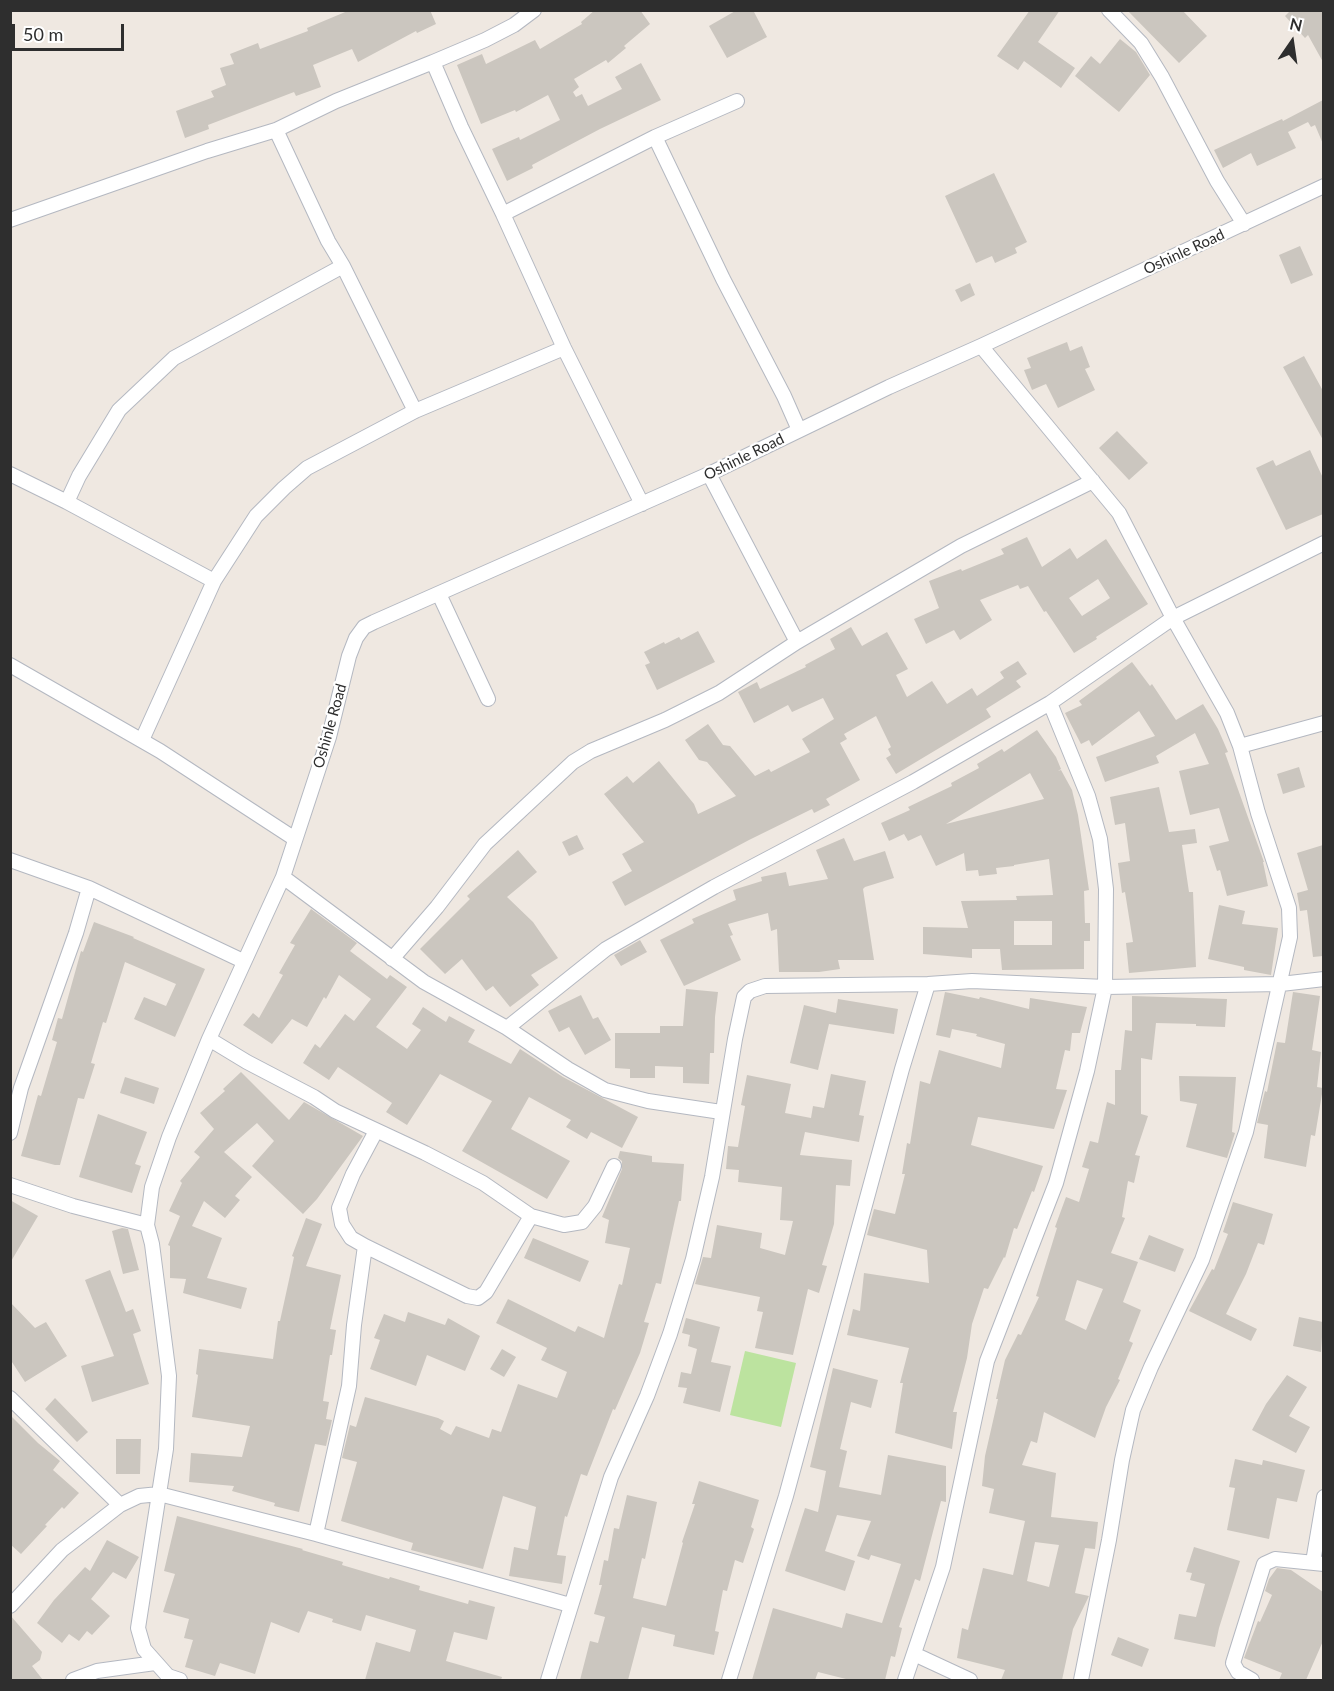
<!DOCTYPE html>
<style>
body{margin:0}
#map{position:relative;width:1334px;height:1691px;overflow:hidden;background:#efe8e1;font-family:Lato,sans-serif}
canvas{display:block}
.frame{position:absolute;inset:0;border:12px solid #2e2e2e;pointer-events:none}
.north{position:absolute;left:1262px;top:12px;width:60px;height:60px;-webkit-text-stroke:4px #fff;paint-order:stroke;rotate:13deg;font-size:16px;font-weight:700;line-height:24px;text-align:center;color:#2e2e2e}
.north::after{content:'';display:block;margin:auto;width:21px;height:27px;background:#2e2e2e;clip-path:polygon(50% 0,100% 100%,50% 72%,0 100%)}
.scale{position:absolute;left:12px;top:24px;width:112px;height:27px;box-sizing:border-box;border:3px solid #2e2e2e;border-top:0;padding-left:8px;font-size:18px;line-height:21px;white-space:nowrap;color:#2e2e2e;-webkit-text-stroke:4px #fff;paint-order:stroke}
</style>
<div id="map">
<canvas width="1334" height="1691"></canvas>
<div class="frame"></div>
<div class="north">N</div>
<div class="scale">50 m</div>
</div>
<script>
const g = document.querySelector('canvas').getContext('2d');
g.lineJoin = 'round';
function fill(path, color) {
  g.fillStyle = color;
  g.fill(path, 'evenodd');
}
function toPath(rows) {
  const path = new Path2D();
  for (const r of rows) {
    path.moveTo(r[0], r[1]);
    for (let i = 2; i < r.length; i += 2) path.lineTo(r[i], r[i + 1]);
  }
  return path;
}
function trace(path, color, width, dash) {
  g.strokeStyle = color;
  g.lineWidth = width;
  g.lineCap = dash ? 'butt' : 'round';
  g.setLineDash(dash || []);
  g.stroke(path);
}
function write(font, color, halo, rows, align = 'center') {
  g.font = font + ' Lato,sans-serif';
  g.lineWidth = 4.5;
  g.setLineDash([]);
  g.textBaseline = 'middle';
  g.strokeStyle = halo;
  g.fillStyle = color;
  for (const [text, x, y, turn = 0] of rows) {
    g.save();
    g.translate(x, y);
    g.rotate((+turn || 0) * Math.PI / 180);
    g.textAlign = isNaN(turn) ? turn : align;
    if (halo) g.strokeText(text, 0, 0);
    g.fillText(text, 0, 0);
    g.restore();
  }
}
fill(toPath([
 [745,1351,796,1363,781,1427,730,1415]
]), '#bce39f');
fill(toPath([
 [350,10,430,10,436,24,417,33,416,31,358,62,352,49,313,65,321,87,296,96,294,92,208,125,209,129,185,138,176,111,214,97,211,91,226,85,220,68,234,64,230,54,258,43,260,49,308,31,307,28],
 [595,10,640,10,650,24,624,46,626,48,608,63,606,60,574,79,579,87,573,92,576,97,582,94,588,106,622,89,615,77,641,63,661,100,600,129,532,165,533,168,507,181,492,149,519,137,520,140,560,120,548,95,516,112,515,110,481,124,457,65,482,54,486,64,535,40,540,49,582,24,581,22],
 [737,10,753,10,767,37,727,58,709,26],
 [1030,10,1060,10,1038,42,1075,68,1061,88,1024,61,1018,70,997,56],
 [1127,10,1182,10,1207,36,1179,63],
 [1291,10,1323,10,1323,62,1308,35,1305,38,1285,16],
 [1120,39,1136,52,1150,75,1119,112,1075,76,1091,56,1100,64],
 [1323,100,1323,144,1315,125,1311,127,1308,122,1288,132,1296,148,1257,166,1251,153,1223,168,1214,150,1282,119,1283,121],
 [994,173,1027,242,1015,248,1017,253,995,263,992,256,976,263,945,196],
 [1300,246,1313,275,1291,284,1279,255],
 [970,283,975,295,961,302,955,290],
 [1067,342,1070,351,1082,346,1090,367,1085,369,1095,390,1058,408,1046,384,1032,390,1024,370,1031,368,1027,358],
 [1304,356,1323,391,1323,440,1283,367],
 [1117,431,1148,463,1129,480,1099,448],
 [1310,450,1323,478,1323,514,1286,530,1256,468,1273,460,1276,466],
 [1027,537,1042,567,1070,548,1077,559,1106,539,1148,604,1096,637,1097,639,1074,653,1046,611,1044,612,1028,586,1020,589,1018,585,980,600,992,620,960,640,954,630,926,644,914,619,939,608,929,581,961,569,962,571,1004,554,1001,549],
 [1098,579,1110,598,1082,616,1069,598],
 [851,627,862,646,887,632,908,669,896,675,907,697,932,681,947,704,972,688,977,696,1004,678,1000,672,1018,661,1027,674,1016,681,1021,687,986,709,991,717,896,774,886,758,891,755,888,749,891,747,876,716,844,734,847,739,840,743,860,780,826,799,830,805,814,813,812,809,749,840,625,906,612,882,632,871,622,854,644,842,604,794,627,776,633,783,659,761,694,804,698,814,736,796,707,762,699,760,685,740,708,724,723,745,730,746,755,776,769,769,771,772,810,752,802,739,834,719,823,698,792,712,788,705,754,723,738,692,757,682,760,689,806,667,805,665,835,649,830,639],
 [698,631,715,662,657,690,645,665,650,663,644,652,664,642,665,644,679,637,681,640],
 [1132,662,1150,686,1152,684,1176,720,1203,704,1218,729,1228,752,1225,753,1264,862,1263,862,1268,886,1227,896,1220,870,1217,871,1209,846,1229,841,1219,808,1190,815,1179,771,1209,764,1195,733,1156,756,1159,763,1105,782,1096,757,1155,736,1139,711,1092,746,1089,740,1081,744,1065,713,1082,705,1079,701],
 [1037,730,1056,757,1061,769,1058,771,1061,770,1072,790,1078,815,1089,890,1084,891,1085,923,1090,923,1090,941,1084,941,1084,969,1002,970,1000,949,972,949,972,958,923,954,923,927,968,928,961,901,1017,900,1016,896,1053,895,1049,859,1014,865,1014,866,996,868,997,874,979,876,978,870,966,871,964,853,936,866,921,835,908,841,904,834,889,841,881,823,910,810,908,807,952,786,951,783,979,768,977,764,1002,749,1004,752],
 [1030,773,1044,799,946,824],
 [1014,921,1052,921,1052,945,1014,945],
 [1299,767,1305,787,1283,794,1277,774],
 [1159,787,1169,832,1195,829,1197,843,1182,845,1189,892,1193,892,1196,967,1129,973,1126,943,1133,942,1125,892,1122,893,1118,863,1130,861,1125,823,1115,825,1110,797],
 [577,835,584,849,569,856,562,842],
 [844,838,854,861,885,851,894,878,865,887,863,889,874,960,838,960,840,969,819,972,779,972,777,929,771,931,768,913,728,924,733,935,730,936,741,960,684,986,660,940,694,923,692,919,736,900,733,890,762,881,761,877,786,872,789,886,828,879,816,850],
 [1323,845,1323,956,1313,957,1307,910,1300,911,1297,893,1308,890,1297,853],
 [518,850,537,872,507,897,533,922,558,958,531,975,539,985,510,1007,493,986,486,991,462,959,445,974,420,949,470,899,467,896],
 [1219,905,1245,911,1242,924,1278,928,1271,975,1244,970,1244,967,1208,959],
 [311,909,357,943,350,951,387,979,390,975,407,987,376,1027,407,1049,421,1030,412,1024,423,1007,446,1022,449,1016,475,1030,468,1042,511,1064,520,1049,563,1077,638,1117,622,1148,591,1132,587,1139,566,1127,571,1120,529,1097,511,1129,570,1161,547,1199,462,1151,492,1101,440,1074,407,1125,386,1112,392,1103,338,1067,329,1080,303,1063,315,1044,320,1048,345,1014,354,1021,371,999,339,975,326,999,324,997,307,1027,292,1019,272,1044,243,1025,253,1013,259,1018,283,975,279,973,295,945,290,943],
 [94,922,134,937,133,938,205,969,175,1037,134,1019,144,997,166,1006,176,984,125,962,106,1023,103,1022,91,1063,95,1064,84,1099,78,1098,60,1165,55,1165,21,1156,38,1095,41,1096,57,1042,52,1040,58,1018,62,1019,81,951,83,952],
 [640,940,647,952,621,966,614,955],
 [686,989,718,992,715,1017,714,1053,710,1053,709,1084,683,1083,683,1067,655,1066,655,1078,630,1078,630,1069,615,1068,615,1033,660,1033,660,1026,683,1026],
 [945,992,979,999,980,997,1029,1009,1030,998,1087,1007,1080,1033,1072,1033,1070,1051,1065,1050,1056,1089,1067,1090,1054,1129,978,1117,971,1145,1043,1166,1034,1192,1032,1191,1017,1229,1014,1228,1005,1258,1004,1257,988,1289,984,1288,972,1324,967,1358,953,1412,957,1412,952,1449,895,1433,903,1383,900,1383,909,1348,847,1335,853,1309,860,1311,864,1273,929,1283,927,1250,867,1235,874,1209,895,1214,905,1174,902,1174,907,1143,910,1144,920,1081,930,1084,939,1050,1001,1068,1005,1044,976,1036,977,1034,952,1029,950,1038,936,1035],
 [1293,992,1320,996,1312,1050,1321,1052,1317,1087,1323,1088,1315,1136,1311,1135,1306,1167,1264,1158,1268,1125,1257,1123,1265,1091,1267,1092,1277,1042,1285,1043],
 [581,995,593,1019,598,1017,611,1040,585,1055,569,1027,559,1032,548,1011],
 [1132,996,1227,999,1225,1027,1196,1026,1196,1024,1156,1023,1152,1060,1141,1058,1141,1114,1148,1116,1135,1155,1140,1156,1134,1183,1128,1181,1122,1217,1125,1218,1111,1253,1138,1262,1123,1302,1141,1310,1129,1341,1133,1343,1118,1379,1120,1380,1106,1407,1095,1438,1044,1412,1037,1443,1031,1441,1022,1465,1056,1473,1051,1517,1098,1522,1095,1549,1085,1548,1075,1593,1089,1596,1088,1598,1073,1629,1062,1680,1001,1680,1005,1670,957,1658,962,1628,968,1630,983,1568,1013,1575,1025,1521,989,1513,994,1489,982,1486,985,1456,998,1399,996,1399,1005,1360,1018,1334,1021,1335,1039,1297,1036,1296,1057,1228,1055,1227,1066,1197,1079,1202,1089,1169,1082,1167,1090,1141,1098,1143,1107,1102,1115,1105,1115,1070,1121,1070,1125,1030,1132,1031],
 [1077,1280,1103,1289,1086,1330,1065,1320],
 [1035,1542,1059,1545,1049,1587,1027,1581],
 [838,999,898,1009,894,1034,829,1024,818,1070,790,1063,804,1005,836,1013],
 [241,1072,289,1120,304,1102,363,1136,317,1199,303,1214,252,1166,274,1141,257,1123,224,1152,252,1177,235,1196,240,1200,225,1218,204,1201,192,1226,222,1238,207,1278,247,1288,241,1309,183,1293,186,1279,170,1278,170,1246,168,1245,180,1216,169,1211,182,1183,180,1181,200,1157,194,1152,214,1129,200,1113,225,1091,223,1089],
 [831,1074,866,1081,859,1115,864,1116,859,1142,805,1132,800,1155,852,1160,850,1186,836,1185,834,1224,822,1265,827,1266,819,1293,808,1289,793,1355,755,1348,763,1312,757,1311,760,1297,695,1284,703,1257,711,1258,717,1225,762,1233,760,1248,785,1255,793,1221,780,1220,782,1187,738,1182,739,1170,726,1169,728,1146,738,1147,745,1106,741,1105,747,1075,791,1084,785,1113,811,1118,813,1106,824,1108],
 [1179,1076,1236,1077,1232,1132,1235,1133,1227,1158,1186,1147,1197,1104,1180,1101],
 [125,1077,159,1088,154,1104,120,1093],
 [98,1114,147,1132,135,1164,141,1166,132,1193,79,1177],
 [620,1151,652,1156,652,1162,684,1164,681,1201,679,1201,661,1284,656,1283,644,1322,649,1323,640,1353,615,1410,613,1409,587,1476,581,1474,567,1517,565,1516,557,1555,566,1556,562,1584,509,1576,514,1547,528,1550,536,1507,503,1496,483,1569,411,1550,413,1543,341,1521,357,1462,342,1458,350,1425,356,1427,365,1397,438,1418,444,1421,440,1429,451,1435,456,1426,489,1438,492,1429,501,1432,518,1384,557,1398,567,1372,541,1360,547,1348,496,1323,508,1299,575,1332,578,1326,604,1338,619,1284,622,1285,630,1248,605,1243,609,1220,602,1217,622,1169,622,1161,618,1158],
 [10,1200,38,1216,10,1263],
 [1233,1202,1273,1214,1264,1245,1258,1243,1246,1274,1226,1314,1257,1329,1251,1341,1189,1311,1212,1269,1214,1270,1228,1234,1223,1232],
 [306,1218,322,1224,306,1266,341,1275,330,1329,336,1330,332,1355,330,1355,323,1401,329,1402,326,1419,332,1420,326,1446,315,1444,299,1512,274,1506,275,1503,232,1491,234,1486,189,1482,191,1453,242,1457,250,1426,192,1417,198,1375,196,1374,199,1349,273,1359,278,1321,280,1321,294,1257,292,1256],
 [122,1228,128,1229,139,1270,123,1274,112,1231],
 [1149,1235,1184,1249,1175,1272,1139,1259],
 [533,1238,589,1261,580,1282,524,1258],
 [110,1270,126,1312,133,1309,141,1331,133,1334,149,1384,92,1402,81,1366,114,1356,85,1280],
 [10,1302,35,1328,46,1322,67,1356,25,1382,10,1359],
 [408,1312,445,1325,448,1318,480,1336,465,1371,427,1355,416,1386,370,1369,380,1340,374,1338,384,1314,405,1322],
 [1299,1317,1323,1322,1321,1352,1293,1346],
 [686,1318,720,1327,711,1362,731,1366,720,1412,683,1403,687,1388,678,1387,681,1372,691,1374,697,1349,688,1346,690,1335,682,1333],
 [502,1349,516,1357,504,1377,490,1369],
 [833,1368,878,1380,871,1408,851,1402,840,1449,847,1451,839,1487,881,1495,888,1455,946,1466,946,1502,941,1501,920,1581,915,1579,899,1627,902,1628,895,1657,891,1656,885,1680,850,1680,818,1672,815,1680,752,1680,773,1608,842,1628,846,1613,882,1623,901,1564,871,1555,869,1560,857,1556,871,1521,837,1515,825,1551,855,1561,845,1591,785,1571,805,1508,818,1512,826,1471,810,1467],
 [1287,1375,1307,1387,1289,1416,1310,1427,1296,1453,1252,1430,1266,1404],
 [55,1398,88,1432,77,1442,45,1409],
 [10,1415,38,1443,60,1461,53,1470,79,1493,64,1509,62,1507,45,1525,47,1526,21,1554,10,1544],
 [116,1439,141,1439,140,1474,116,1474],
 [1235,1459,1262,1465,1263,1460,1305,1470,1297,1502,1277,1498,1269,1539,1227,1530,1235,1488,1229,1487],
 [699,1481,759,1500,751,1527,754,1529,743,1563,735,1560,727,1591,723,1590,715,1631,719,1632,714,1655,673,1646,675,1635,642,1627,628,1680,580,1680,590,1641,598,1643,605,1617,594,1614,602,1585,599,1585,604,1560,608,1561,614,1528,619,1529,627,1495,657,1502,645,1559,642,1558,633,1598,666,1606,683,1543,682,1542,695,1504,692,1504],
 [177,1516,303,1549,302,1550,343,1562,342,1565,389,1579,390,1577,420,1586,419,1590,468,1604,469,1600,495,1607,487,1640,454,1632,446,1661,502,1677,501,1680,365,1680,376,1642,410,1652,416,1630,366,1615,361,1631,332,1622,333,1619,308,1611,299,1633,271,1622,255,1674,220,1663,215,1676,185,1667,193,1640,184,1638,189,1619,163,1612,175,1574,164,1571],
 [107,1540,139,1557,126,1579,113,1572,91,1599,110,1616,92,1635,87,1631,79,1641,69,1634,62,1643,37,1623,54,1600,85,1567,90,1571],
 [1194,1547,1240,1561,1219,1628,1215,1647,1174,1639,1179,1614,1196,1617,1205,1584,1190,1580,1192,1573,1186,1572],
 [1277,1568,1291,1570,1323,1592,1323,1641,1306,1680,1279,1680,1282,1673,1244,1658,1258,1621,1260,1622,1272,1595,1265,1591,1269,1579],
 [10,1615,42,1652,40,1660,32,1666,43,1680,10,1680],
 [1118,1637,1149,1649,1142,1667,1111,1655]
]), '#cbc6bf');
const street = toPath([
 [1109,10,1141,43,1162,77,1217,181,1244,224],
 [433,62,485,40,514,25,534,10],
 [276,130,328,241,343,266,415,411],
 [655,137,737,101],
 [503,214,655,137,723,279,784,396,799,430],
 [10,220,207,151,276,130,336,101,433,62,461,127,503,214,564,348,642,504],
 [981,346,1119,513,1173,618,1227,713,1240,746,1258,813,1289,908,1290,937,1246,1132,1202,1260,1151,1367,1133,1410,1122,1460,1109,1540,1081,1680],
 [10,474,67,502],
 [709,474,797,642],
 [214,581,67,502,79,476,119,410,174,358,343,266],
 [439,594,488,699],
 [10,665,160,751,295,839],
 [142,740,214,581,256,516,284,488,307,468,415,411,564,348],
 [1240,746,1324,723],
 [10,860,89,888,243,961],
 [283,877,424,982,507,1028,606,949,714,887,913,782,1050,703,1173,618,1324,543],
 [392,959,437,907,485,844,573,762,591,751,665,720,719,693,797,642,961,546,1093,481],
 [507,1028,568,1069,605,1090,648,1101,721,1112],
 [209,1039,247,1062,314,1097,335,1111,425,1153,483,1183,531,1216],
 [10,1133,21,1088,76,933,89,888],
 [10,1185,73,1206,147,1225],
 [365,1246,351,1238,342,1224,339,1208,353,1174,376,1131],
 [10,1398,120,1505,139,1496,159,1494,316,1534,570,1605],
 [316,1534,349,1386,354,1325,365,1246,467,1296,478,1298,486,1292,531,1216,564,1225,582,1222,595,1206,614,1166],
 [1313,1562,1324,1497],
 [10,1606,62,1550,120,1505],
 [914,1654,970,1680],
 [73,1680,97,1671,155,1663],
 [180,1680,168,1676,144,1649,138,1628,166,1449,169,1376,152,1244,147,1225,152,1187,169,1137,209,1039,283,877,329,737,349,656,356,638,364,627,374,622,709,474,889,387,981,346,1324,186],
 [548,1680,611,1477,647,1396,670,1334,693,1259,712,1177,735,1039,744,997,750,991,765,986,928,984,972,981,1105,987,1281,984,1324,979],
 [729,1680,786,1496,902,1069,928,984],
 [905,1680,943,1567,987,1361,1056,1183,1087,1071,1105,987,1106,889,1100,839,1088,796,1050,703],
 [1252,1680,1238,1672,1233,1663,1264,1564,1275,1559,1324,1564]
]);
trace(street, '#b4b8c1', 16);
trace(street, '#fff', 14);
write('15px', '#2e2e2e', '#fff', [
 ["Oshinle Road",1184,252,-25],
 ["Oshinle Road",744,457,-26],
 ["Oshinle Road",330,726,-74]
]);
</script>
